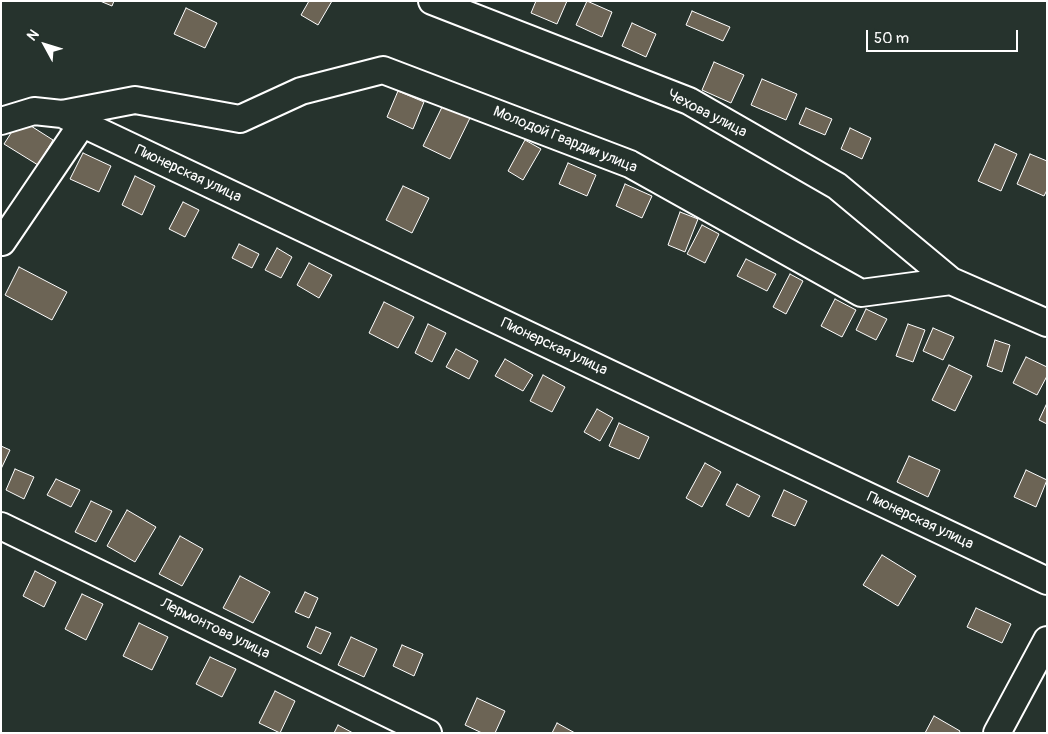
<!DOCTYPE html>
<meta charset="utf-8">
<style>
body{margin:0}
#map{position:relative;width:1048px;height:734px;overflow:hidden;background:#26332d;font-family:Pangolin,sans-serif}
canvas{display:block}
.frame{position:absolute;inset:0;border:2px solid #fff;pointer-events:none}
.north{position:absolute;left:20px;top:20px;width:50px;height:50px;-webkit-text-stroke:4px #26332d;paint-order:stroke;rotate:309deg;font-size:14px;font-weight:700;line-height:20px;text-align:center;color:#fff}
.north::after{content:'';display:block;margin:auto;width:18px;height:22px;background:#fff;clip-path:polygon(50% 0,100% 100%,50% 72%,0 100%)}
.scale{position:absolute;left:866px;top:30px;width:152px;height:22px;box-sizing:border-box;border:2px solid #fff;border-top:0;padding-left:6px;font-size:15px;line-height:18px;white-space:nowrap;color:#fff;-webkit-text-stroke:4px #26332d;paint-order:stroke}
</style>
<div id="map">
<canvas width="1048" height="734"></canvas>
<div class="frame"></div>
<div class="north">N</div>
<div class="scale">50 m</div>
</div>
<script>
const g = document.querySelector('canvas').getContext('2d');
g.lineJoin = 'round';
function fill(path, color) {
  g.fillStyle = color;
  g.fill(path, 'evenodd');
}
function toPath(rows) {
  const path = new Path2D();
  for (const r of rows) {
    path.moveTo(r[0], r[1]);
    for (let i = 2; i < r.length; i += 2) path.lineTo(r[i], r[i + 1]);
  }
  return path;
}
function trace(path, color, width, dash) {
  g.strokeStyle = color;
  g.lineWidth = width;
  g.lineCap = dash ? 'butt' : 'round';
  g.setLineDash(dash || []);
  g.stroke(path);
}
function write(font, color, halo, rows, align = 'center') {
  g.font = font + ' Pangolin,sans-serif';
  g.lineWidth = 4.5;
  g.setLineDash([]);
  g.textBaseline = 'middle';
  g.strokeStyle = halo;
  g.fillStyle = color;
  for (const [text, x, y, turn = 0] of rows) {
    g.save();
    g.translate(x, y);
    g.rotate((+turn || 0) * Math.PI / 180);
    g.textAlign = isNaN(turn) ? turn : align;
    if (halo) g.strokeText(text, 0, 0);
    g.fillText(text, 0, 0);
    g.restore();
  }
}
const building = toPath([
 [100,1,114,1,112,6,100,1],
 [309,1,332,1,318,25,301,15,309,1],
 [536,1,567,1,557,24,531,13,536,1],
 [587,1,612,12,602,37,576,25,587,1],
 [186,8,217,23,205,48,174,34,186,8],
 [692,11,730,27,723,41,686,25,692,11],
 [632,23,656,34,646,57,622,46,632,23],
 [714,62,744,75,731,103,702,90,714,62],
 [762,79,797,94,786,120,751,105,762,79],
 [398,91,424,102,413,129,387,117,398,91],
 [443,105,470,118,450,159,423,146,443,105],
 [806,108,832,119,825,135,799,124,806,108],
 [20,119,53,140,38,165,4,144,20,119],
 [850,128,871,138,862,159,841,149,850,128],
 [525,140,541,149,523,180,508,171,525,140],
 [995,144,1017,154,1001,191,978,181,995,144],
 [83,153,111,166,99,192,70,179,83,153],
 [1030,154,1047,161,1047,190,1044,196,1017,184,1030,154],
 [568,163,596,175,587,196,559,184,568,163],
 [135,176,155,186,142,215,122,205,135,176],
 [625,184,652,196,642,218,616,206,625,184],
 [403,186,429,198,412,233,386,220,403,186],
 [183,202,199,210,185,237,169,229,183,202],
 [680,212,698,219,685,252,668,245,680,212],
 [702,225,719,234,705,263,687,254,702,225],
 [239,244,259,254,252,268,232,258,239,244],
 [277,248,292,257,281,278,265,270,277,248],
 [746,259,776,274,767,291,737,276,746,259],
 [309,263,332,275,319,298,297,285,309,263],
 [19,267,67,292,52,320,5,295,19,267],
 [790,274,803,281,786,314,773,307,790,274],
 [835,299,856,310,842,337,821,326,835,299],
 [384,302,414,317,398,348,369,333,384,302],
 [866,309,887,319,876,340,856,330,866,309],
 [428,324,446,333,432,362,415,353,428,324],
 [908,324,925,330,913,362,896,356,908,324],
 [933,328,954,337,943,360,923,351,933,328],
 [995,340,1010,345,1002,372,987,366,995,340],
 [456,349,478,361,469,379,446,367,456,349],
 [1026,357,1047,367,1047,376,1037,395,1013,383,1026,357],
 [505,359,533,375,523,391,495,376,505,359],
 [949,365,972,376,955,411,932,400,949,365],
 [543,375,565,387,552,412,530,401,543,375],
 [1047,403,1047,424,1039,420,1047,403],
 [597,409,613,418,600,441,584,432,597,409],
 [619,423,649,437,639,459,609,446,619,423],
 [1,446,10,450,1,469,1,446],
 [909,456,940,470,928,497,897,482,909,456],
 [705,463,721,472,702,507,686,498,705,463],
 [15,469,34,477,24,499,6,490,15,469],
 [1026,470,1047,480,1036,507,1014,497,1026,470],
 [56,479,80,490,71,507,47,495,56,479],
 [737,484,760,496,749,517,726,505,737,484],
 [784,490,807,501,795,526,772,516,784,490],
 [91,501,112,511,96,542,75,532,91,501],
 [127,510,156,527,135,562,107,546,127,510],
 [180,536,203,549,182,586,159,574,180,536],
 [882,555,916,576,898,606,863,585,882,555],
 [35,571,56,582,44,607,23,596,35,571],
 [240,576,270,592,253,623,223,608,240,576],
 [305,592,318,598,309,618,295,612,305,592],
 [82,594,103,604,86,640,65,629,82,594],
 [976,608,1011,624,1002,643,967,627,976,608],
 [139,623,168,637,152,670,123,656,139,623],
 [316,627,331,633,321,654,307,647,316,627],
 [351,637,377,649,364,677,338,665,351,637],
 [402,645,423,654,414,676,393,666,402,645],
 [210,657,236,669,222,697,196,684,210,657],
 [275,691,295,701,280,733,259,723,275,691],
 [477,698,505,711,495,733,482,733,465,725,477,698],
 [934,716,960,731,959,733,925,733,934,716],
 [557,723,575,733,552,733,557,723],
 [338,725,353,733,334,733,338,725]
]);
fill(building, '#6c6455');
trace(building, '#fff', 1);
const minor = toPath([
 [432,1,689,101,837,186,951,281],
 [62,114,1047,581],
 [1,121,34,111,62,114,135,100,240,119,301,91,383,70,630,164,861,293,951,281,1047,323],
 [2,242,82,124],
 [1,526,428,733],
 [997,733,1047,640]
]);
trace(minor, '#fff', 30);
trace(minor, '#26332d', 26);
write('15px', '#fff', '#26332d', [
 ["Чехова улица",707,114,27],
 ["Молодой Гвардии улица",565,140,22],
 ["Пионерская улица",188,174,25],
 ["Пионерская улица",554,347,25],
 ["Пионерская улица",920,521,25],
 ["Лермонтова улица",215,629,26]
]);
</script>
